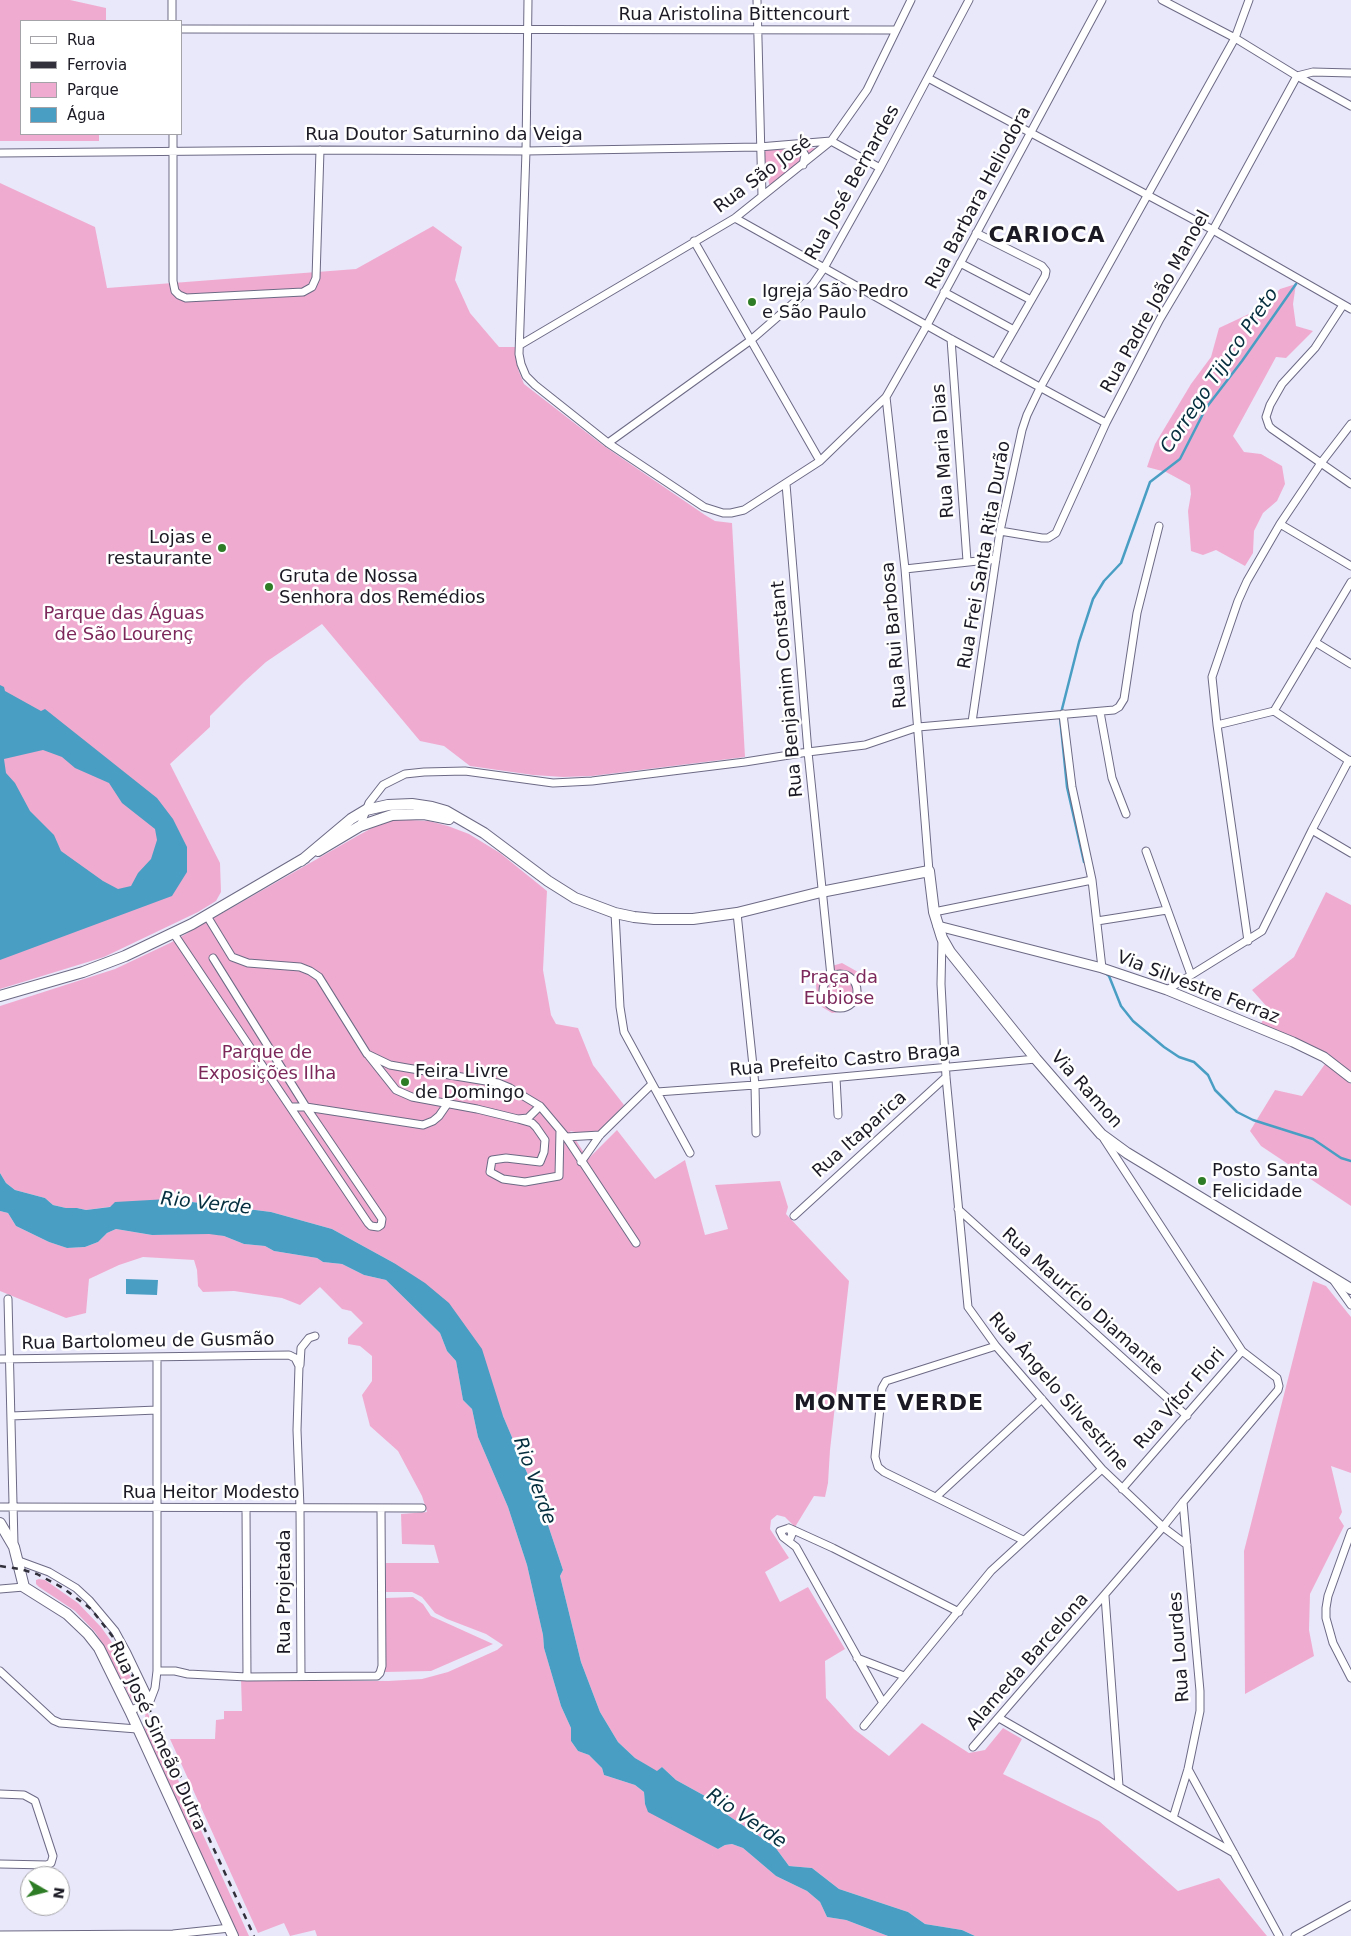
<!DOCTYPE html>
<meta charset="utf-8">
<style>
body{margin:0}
#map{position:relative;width:1351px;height:1936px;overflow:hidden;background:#e9e8fb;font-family:"DejaVu Sans",sans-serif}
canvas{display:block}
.legend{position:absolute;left:20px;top:20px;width:162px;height:115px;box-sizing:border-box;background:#fff;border:1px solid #a4a3a7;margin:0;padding:6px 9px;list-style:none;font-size:15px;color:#1b1a24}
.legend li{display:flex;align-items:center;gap:10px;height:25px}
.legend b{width:25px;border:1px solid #a4a3a7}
.north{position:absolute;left:20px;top:1866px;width:50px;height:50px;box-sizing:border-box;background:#fff;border:1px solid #a4a3a7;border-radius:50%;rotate:98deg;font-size:14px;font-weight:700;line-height:20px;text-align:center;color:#1b1a24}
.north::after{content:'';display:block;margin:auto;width:18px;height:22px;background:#2e7d26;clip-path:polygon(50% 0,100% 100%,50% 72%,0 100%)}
</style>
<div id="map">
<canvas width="1351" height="1936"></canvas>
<ul class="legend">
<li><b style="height:6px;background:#fff"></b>Rua</li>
<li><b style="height:6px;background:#31303b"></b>Ferrovia</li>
<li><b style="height:14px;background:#f0acd0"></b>Parque</li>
<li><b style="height:14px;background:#499ec4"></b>Água</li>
</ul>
<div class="north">N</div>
</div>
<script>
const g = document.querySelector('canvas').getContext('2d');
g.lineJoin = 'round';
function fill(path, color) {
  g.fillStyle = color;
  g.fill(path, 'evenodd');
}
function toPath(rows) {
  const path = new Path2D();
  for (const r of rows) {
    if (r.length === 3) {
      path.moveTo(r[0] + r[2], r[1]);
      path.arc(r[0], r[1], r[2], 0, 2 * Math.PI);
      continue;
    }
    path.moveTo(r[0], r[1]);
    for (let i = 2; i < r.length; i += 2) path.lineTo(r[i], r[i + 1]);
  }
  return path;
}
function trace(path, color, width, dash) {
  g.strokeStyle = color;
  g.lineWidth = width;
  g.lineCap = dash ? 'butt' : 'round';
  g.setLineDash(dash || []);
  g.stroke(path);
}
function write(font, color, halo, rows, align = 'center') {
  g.font = font + ' "DejaVu Sans",sans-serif';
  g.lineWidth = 5;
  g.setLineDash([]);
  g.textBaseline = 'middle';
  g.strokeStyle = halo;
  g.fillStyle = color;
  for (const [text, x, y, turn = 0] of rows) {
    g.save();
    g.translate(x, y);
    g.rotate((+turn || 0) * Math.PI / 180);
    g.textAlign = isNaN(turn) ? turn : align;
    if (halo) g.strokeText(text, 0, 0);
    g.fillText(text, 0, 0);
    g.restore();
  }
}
fill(toPath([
 [0,0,70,0,106,8,106,21,21,21,21,134,99,134,99,141,0,141],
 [818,148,770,189,763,150],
 [0,183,95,227,107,288,356,269,433,226,462,247,455,280,470,313,499,347,516,347,518,369,524,384,604,446,705,515,715,521,732,523,745,757,592,776,563,777,533,775,470,766,444,746,420,741,322,624,266,662,244,682,210,716,210,727,170,764,220,863,221,892,216,901,198,912,104,957,0,989],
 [1296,284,1293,304,1296,326,1313,331,1286,358,1276,357,1233,436,1244,452,1261,454,1282,466,1285,484,1277,501,1263,513,1254,531,1253,553,1245,566,1216,550,1203,555,1191,551,1188,511,1191,494,1190,485,1166,472,1147,467,1155,444,1191,384,1211,357,1219,328,1251,313,1267,303,1280,289],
 [394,819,429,821,448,826,469,834,500,853,547,891,543,970,551,1015,556,1024,578,1028,593,1065,624,1105,599,1132,585,1134,570,1131,588,1159,617,1130,655,1179,685,1160,705,1235,728,1229,715,1185,780,1181,788,1207,786,1214,849,1281,830,1450,828,1483,825,1497,814,1496,795,1527,785,1517,777,1515,771,1520,770,1529,789,1558,765,1572,780,1602,808,1587,845,1649,825,1661,826,1698,854,1729,889,1756,922,1723,969,1753,985,1750,1003,1728,1022,1739,1003,1774,1099,1821,1178,1891,1219,1878,1267,1936,975,1936,962,1930,925,1924,908,1912,839,1889,812,1868,789,1866,775,1847,723,1812,705,1796,676,1780,662,1767,657,1772,635,1758,618,1742,600,1712,581,1662,560,1576,563,1570,544,1513,503,1416,394,1263,332,1229,271,1212,168,1199,86,1210,77,1208,66,1208,53,1205,45,1198,15,1190,6,1183,0,1173,0,1006,115,969,170,943,359,835,381,823],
 [1326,892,1351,905,1351,1073,1295,1039,1261,1024,1268,1008,1252,990,1294,957],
 [842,963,858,972,862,994,854,1005,845,1011,832,1013,822,1007,817,997,816,985,818,977,832,966],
 [1325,1064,1351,1084,1351,1206,1261,1146,1250,1131,1275,1090,1302,1096],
 [0,1211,8,1213,16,1226,49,1242,67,1248,85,1247,98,1242,107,1233,116,1229,152,1235,209,1233,224,1236,244,1244,265,1246,274,1251,317,1258,323,1262,342,1264,364,1275,386,1280,440,1333,447,1351,456,1361,463,1400,472,1409,478,1437,508,1507,527,1565,543,1635,544,1648,561,1706,571,1728,571,1741,578,1751,589,1755,602,1768,604,1775,635,1785,644,1792,645,1804,718,1849,725,1845,732,1844,743,1848,776,1876,807,1891,820,1902,827,1917,846,1920,888,1936,317,1936,315,1930,290,1936,284,1923,258,1933,170,1739,215,1739,216,1720,224,1719,224,1711,242,1711,241,1680,388,1681,422,1679,448,1672,497,1650,503,1645,486,1634,447,1619,435,1613,422,1597,412,1592,386,1592,386,1563,439,1563,434,1545,402,1544,401,1514,427,1512,422,1496,398,1451,370,1426,362,1395,372,1381,372,1356,360,1346,348,1344,348,1338,363,1323,351,1311,342,1309,320,1287,300,1305,282,1298,234,1291,203,1292,198,1286,197,1270,194,1260,143,1257,119,1265,89,1279,86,1313,66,1318,0,1291],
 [1313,1281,1326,1286,1351,1317,1351,1473,1331,1466,1342,1512,1339,1518,1344,1526,1310,1594,1309,1630,1314,1656,1245,1694,1244,1551],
 [39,1579,45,1580,78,1603,101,1627,111,1641,141,1696,140,1703,136,1703,132,1701,104,1646,95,1632,75,1611,39,1587,36,1584,36,1580],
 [413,1597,423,1604,431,1616,493,1644,431,1671,385,1672,386,1598],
 [146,1709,249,1936,235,1936,152,1749,144,1727]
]), '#f0acd0');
fill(toPath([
 [0,685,4,687,5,691,41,711,45,709,157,798,173,819,187,847,187,872,172,896,0,960],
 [43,750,62,757,75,768,109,783,122,803,155,829,157,840,151,859,138,873,131,886,118,889,103,881,61,851,54,835,30,811,15,783,6,773,4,759],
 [0,1173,6,1183,15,1190,45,1198,53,1205,66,1208,77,1208,86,1210,110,1207,115,1202,168,1199,271,1212,332,1229,394,1263,425,1283,449,1303,482,1349,503,1416,544,1513,563,1570,560,1576,581,1662,600,1712,618,1742,635,1758,657,1771,662,1767,676,1780,705,1796,723,1812,775,1847,789,1866,812,1868,839,1889,908,1912,925,1924,962,1930,975,1936,888,1936,846,1920,827,1917,820,1902,807,1891,776,1876,743,1848,732,1844,725,1845,718,1849,648,1812,645,1804,644,1792,635,1785,604,1775,602,1768,589,1755,578,1751,571,1741,571,1728,561,1706,544,1648,543,1635,527,1565,508,1507,478,1437,472,1409,463,1400,456,1361,447,1351,440,1333,386,1280,364,1275,342,1264,323,1262,317,1258,274,1251,265,1246,244,1244,224,1236,209,1234,152,1235,116,1229,107,1233,98,1242,85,1247,67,1248,49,1242,16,1226,8,1213,0,1211],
 [126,1279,158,1280,157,1295,126,1294]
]), '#499ec4');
trace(toPath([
 [1084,862,1067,787,1060,717,1079,642,1093,599,1104,581,1121,563,1150,482,1180,459,1206,408,1242,361,1296,284],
 [1104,972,1109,976,1121,1006,1133,1021,1164,1047,1179,1057,1194,1062,1208,1075,1215,1090,1237,1112,1253,1120,1313,1139,1341,1158,1351,1161]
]), '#499ec4', 2.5);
const minor = toPath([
 [172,0,172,21],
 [528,0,526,151,519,354,521,364,526,376,535,385,608,443,704,507,723,513,731,513,744,510,820,461,886,397,927,325,1102,0],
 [757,0,762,196],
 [1162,0,1235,38,1297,76,1313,72,1351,73],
 [181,29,896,30],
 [928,78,1213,230,1351,309],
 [173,134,173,281,175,291,179,295,186,298,303,292,312,287,316,278,320,150],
 [795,145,802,150,805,155,803,165],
 [0,153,320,150,526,151,759,147,831,141,880,168],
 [735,218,951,339,1106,423],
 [976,233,1042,266,1046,271,1045,276,995,363],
 [694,241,820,461],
 [960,263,1031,300],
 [944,292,1014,330],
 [1343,305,1315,348,1282,384,1270,405,1266,417,1269,426,1272,429,1351,484],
 [951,339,967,561],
 [520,345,735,218,831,141,867,90,911,0],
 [886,397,905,569,929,871],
 [608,443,751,340,797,300,813,284,824,268,880,168,969,0],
 [786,484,808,752,831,976],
 [1280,524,1351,566],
 [1000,531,1042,538,1048,538,1056,533,1106,423,1160,319,1213,230,1297,76,1351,106],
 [905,569,996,559],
 [1315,642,1351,664],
 [1274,711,1351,762],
 [1100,712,1112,778,1126,814],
 [1063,714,1072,787,1092,880,1102,968],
 [972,722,1000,531,1022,430,1027,415,1040,388,1235,38,1249,0],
 [1217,725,1274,711,1351,582],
 [360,826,369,803,383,785,405,774,424,772,465,771,553,783,592,781,745,762,808,752,865,745,918,727,1114,710,1119,707,1124,699,1137,613,1159,526],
 [1312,830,1351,853],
 [1146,851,1191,975],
 [934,912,1092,880],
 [615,913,620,1007,624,1032,690,1153],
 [737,913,755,1085,756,1133],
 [207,916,232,957,248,963,300,967,310,971,319,977,367,1054,390,1065,407,1068,498,1083,510,1088,540,1106,566,1137,636,1243],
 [1097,921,1167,910],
 [174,934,368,1223,371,1226,378,1227,381,1225,382,1219,378,1213,306,1107,213,958],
 [942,938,941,984,946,1077,968,1307,996,1346,1102,1469,1163,1527,1187,1545],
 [1248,941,1217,725,1212,677,1238,601,1247,581,1280,524,1321,463,1351,424],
 [840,991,17],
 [1167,990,1262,931,1312,830,1349,760],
 [369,1056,396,1090,412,1097,477,1109,518,1119,528,1118,540,1106],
 [836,1078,838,1115],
 [657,1092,755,1085,1036,1059],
 [292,1107,306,1107,423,1125,433,1121,439,1116,448,1103],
 [518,1119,532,1123,536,1127,545,1140,544,1152,540,1162,506,1158,492,1160,490,1172,503,1179,525,1182,559,1176,560,1130],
 [566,1137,600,1135],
 [581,1162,600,1135,652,1084],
 [958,1209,1187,1416],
 [794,1216,946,1077],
 [1334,1281,1351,1305],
 [8,1299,14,1544],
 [996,1346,886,1381,882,1388,875,1457,878,1467,884,1472,1023,1540],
 [0,1359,289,1355,295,1358,299,1366,297,1430,300,1508,301,1676],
 [300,1365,301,1348,309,1338,315,1336],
 [11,1416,157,1410],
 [1122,1489,1242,1351],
 [936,1497,1042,1399],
 [0,1507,422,1508],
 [246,1508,247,1677],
 [789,1528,833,1548,959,1612],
 [1351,1532,1328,1596,1326,1608,1326,1618,1333,1643,1351,1678],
 [789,1541,792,1534,789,1528,780,1531,783,1537,796,1547,883,1703],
 [19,1561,49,1572,76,1588,89,1600,115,1631,127,1653,150,1701],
 [0,1589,24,1587],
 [1105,1596,1119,1786],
 [857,1658,904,1676],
 [0,1671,53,1720,60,1723,137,1729],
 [157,1671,175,1671,188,1674,247,1677,377,1676,380,1673,382,1666,381,1509],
 [130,1711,150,1701,155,1688,157,1671,157,1357],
 [999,1718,1234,1853],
 [864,1726,991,1571,1102,1469],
 [973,1747,1163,1527,1183,1502,1278,1390,1279,1386,1277,1378,1242,1351,1104,1139],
 [1188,1769,1279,1936],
 [0,1794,24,1795,35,1801,53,1856,51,1863,47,1865,0,1864],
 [1173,1818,1188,1769,1200,1711,1200,1691,1183,1502],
 [0,1935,173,1934,230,1928],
 [1295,1936,1351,1905]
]);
const tertiary = toPath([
 [938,926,1102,968,1167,990,1293,1042,1324,1057,1351,1078]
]);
const secondary = toPath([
 [318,851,360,826,392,815,424,814,449,819],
 [301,861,351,819,366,810,388,805,412,804,432,807,446,811,484,833,548,881,575,898,615,913,634,917,654,919,693,919,737,913,821,892,929,871,934,912,942,938,950,952,1036,1059,1101,1134,1127,1153,1351,1289],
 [0,996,83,972,125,956,192,924,305,858],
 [0,1523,14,1547,24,1587,67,1614,88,1634,99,1648,130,1711,233,1936]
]);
trace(minor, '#6c6a85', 9);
trace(tertiary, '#6c6a85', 11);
trace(secondary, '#6c6a85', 12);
trace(minor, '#fff', 7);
trace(tertiary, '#fff', 9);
trace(secondary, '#fff', 10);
trace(toPath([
 [0,1566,20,1569,37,1574,63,1588,91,1609,113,1637,146,1702,254,1936]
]), '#31303b', 2.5, [6, 6]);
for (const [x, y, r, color] of [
 [752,302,5,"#2e7d26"],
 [222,548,5,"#2e7d26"],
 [269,587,5,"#2e7d26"],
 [405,1082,5,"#2e7d26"],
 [1202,1181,5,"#2e7d26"]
]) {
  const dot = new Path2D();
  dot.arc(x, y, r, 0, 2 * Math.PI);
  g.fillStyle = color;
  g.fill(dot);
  trace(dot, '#fff', 2);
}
write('18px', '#1b1a24', '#fff', [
 ["Rua Aristolina Bittencourt",734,15],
 ["Rua Doutor Saturnino da Veiga",444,135],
 ["Rua São José",763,175,-37],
 ["Rua José Bernardes",853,183,-61],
 ["Rua Barbara Heliodora",979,198,-62],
 ["Rua Padre João Manoel",1156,302,-61],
 ["Rua Maria Dias",944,451,-94],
 ["Rua Frei Santa Rita Durão",985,555,-80],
 ["Rua Rui Barbosa",895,635,-95],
 ["Rua Benjamim Constant",788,689,-95],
 ["Via Silvestre Ferraz",1198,988,21],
 ["Rua Prefeito Castro Braga",845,1061,-5],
 ["Via Ramon",1086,1090,48],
 ["Rua Itaparica",860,1135,-42],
 ["Rua Maurício Diamante",1082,1302,42],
 ["Rua Bartolomeu de Gusmão",148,1342,-1],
 ["Rua Ângelo Silvestrine",1058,1392,49],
 ["Rua Vítor Flori",1180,1399,-49],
 ["Rua Heitor Modesto",211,1493],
 ["Rua Projetada",285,1592,-90],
 ["Rua Lourdes",1180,1647,-94],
 ["Alameda Barcelona",1028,1662,-49],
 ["Rua José Simeão Dutra",157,1736,65]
]);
write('18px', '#1b1a24', '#fff', [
 ["Igreja São Pedro",762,292],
 ["e São Paulo",762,313],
 ["Lojas e",212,538,"right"],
 ["restaurante",212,559,"right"],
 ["Gruta de Nossa",279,577],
 ["Senhora dos Remédios",279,598],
 ["Feira Livre",415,1072],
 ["de Domingo",415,1093],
 ["Posto Santa",1212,1171],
 ["Felicidade",1212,1192]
], 'left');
write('18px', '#7c285b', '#fff', [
 ["Parque das Águas",124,614],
 ["de São Lourenç",124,635],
 ["Praça da",839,978],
 ["Eubiose",839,999],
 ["Parque de",267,1053],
 ["Exposições Ilha",267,1074]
]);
write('italic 19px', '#052e3e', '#fff', [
 ["Corrego Tijuco Preto",1220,371,-56],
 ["Rio Verde",206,1204,6],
 ["Rio Verde",534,1481,70],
 ["Rio Verde",746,1819,34]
]);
g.letterSpacing = '1px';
write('bold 22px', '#1b1a24', '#fff', [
 ["CARIOCA",1047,236],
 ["MONTE VERDE",889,1404]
]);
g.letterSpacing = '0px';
</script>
